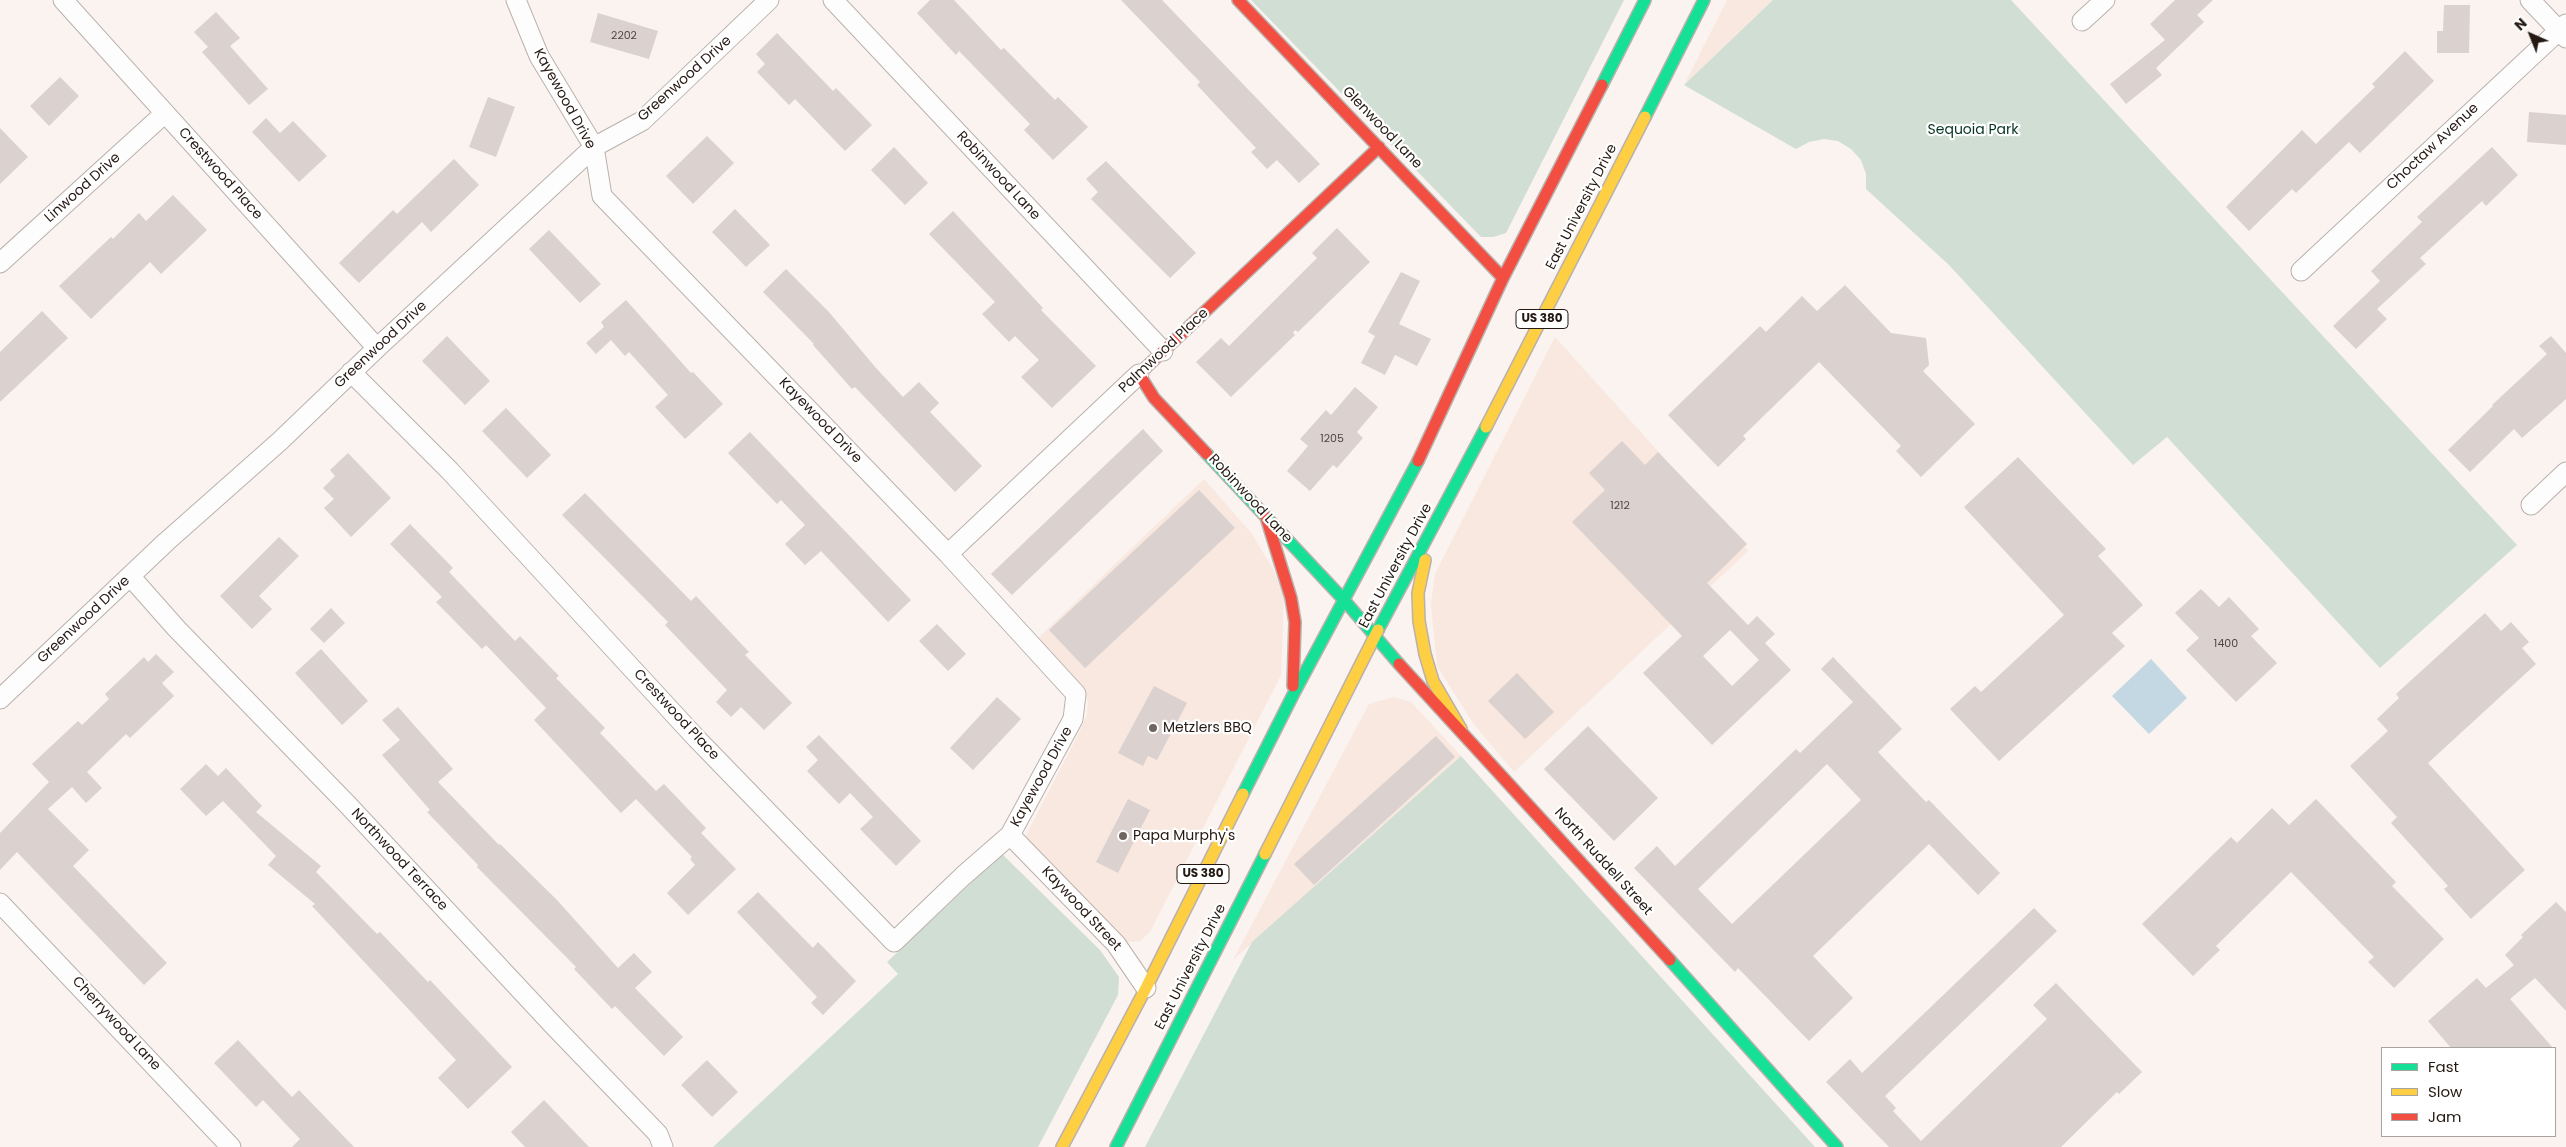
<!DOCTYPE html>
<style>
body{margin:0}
#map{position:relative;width:2566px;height:1147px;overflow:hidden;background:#faf3f0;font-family:Poppins,sans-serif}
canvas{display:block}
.legend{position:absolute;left:2381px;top:1047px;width:175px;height:90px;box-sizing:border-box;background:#fff;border:1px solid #a7a3a1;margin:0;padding:6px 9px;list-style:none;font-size:15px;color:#241913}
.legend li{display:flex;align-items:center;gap:10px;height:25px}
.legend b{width:25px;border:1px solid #a7a3a1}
.north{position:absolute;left:2506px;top:10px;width:50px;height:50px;-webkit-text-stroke:4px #fff;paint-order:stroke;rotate:316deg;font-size:14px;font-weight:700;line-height:20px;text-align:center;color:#241913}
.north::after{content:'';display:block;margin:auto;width:18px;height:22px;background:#241913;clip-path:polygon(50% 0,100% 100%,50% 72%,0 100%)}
</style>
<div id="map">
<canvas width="2566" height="1147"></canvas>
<ul class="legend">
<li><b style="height:6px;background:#16e098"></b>Fast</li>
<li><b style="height:6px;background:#ffcf43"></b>Slow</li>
<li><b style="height:6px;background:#f24e42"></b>Jam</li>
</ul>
<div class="north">N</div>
</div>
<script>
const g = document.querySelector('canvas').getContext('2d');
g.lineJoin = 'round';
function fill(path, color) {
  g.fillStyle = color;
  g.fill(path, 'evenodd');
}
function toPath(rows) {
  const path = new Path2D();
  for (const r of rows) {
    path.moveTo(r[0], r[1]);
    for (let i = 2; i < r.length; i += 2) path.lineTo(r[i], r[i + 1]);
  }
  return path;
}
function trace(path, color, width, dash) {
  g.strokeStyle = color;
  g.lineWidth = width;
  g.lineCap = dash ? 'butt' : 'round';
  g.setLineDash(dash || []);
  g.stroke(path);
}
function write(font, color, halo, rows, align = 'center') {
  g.font = font + ' Poppins,sans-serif';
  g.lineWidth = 4.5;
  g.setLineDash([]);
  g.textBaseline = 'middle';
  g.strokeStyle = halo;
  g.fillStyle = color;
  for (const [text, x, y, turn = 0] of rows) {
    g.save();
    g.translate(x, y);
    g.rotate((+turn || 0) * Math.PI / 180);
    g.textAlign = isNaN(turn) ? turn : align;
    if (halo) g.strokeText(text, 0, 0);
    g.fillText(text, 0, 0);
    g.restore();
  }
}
fill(toPath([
 [1727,0,1773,0,1684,85],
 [1555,337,1748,551,1514,772,1473,723,1437,666,1431,604,1435,574],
 [1204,479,1252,534,1274,571,1284,596,1281,675,1150,932,1140,941,1128,942,1117,937,1073,892,1055,866,1025,837,1078,735,1087,715,1088,703,1085,691,1079,682,1037,639],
 [1394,697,1411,702,1461,756,1233,960,1369,704]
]), '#f8e8df');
fill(toPath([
 [1251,0,1624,0,1506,233,1493,237,1481,237],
 [1773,0,2011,0,2517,545,2380,668,2167,437,2133,465,1949,265,1866,189,1866,174,1861,160,1851,149,1838,141,1824,139,1809,142,1796,149,1684,85],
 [1461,756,1591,900,1815,1147,1145,1147,1252,942],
 [1002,854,1100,950,1119,977,1118,995,1038,1147,713,1147,898,974,887,962]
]), '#d0ded3');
fill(toPath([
 [2151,659,2187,698,2149,734,2112,696]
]), '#c3d8e3');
fill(toPath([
 [930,0,954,0,1001,50,1004,48,1055,100,1058,97,1088,127,1053,160,1024,130,1030,124,959,51,956,55,917,13],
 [1121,0,1162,0,1320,164,1299,183,1277,160,1267,169,1251,152,1256,148,1197,85,1200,82],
 [2175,0,2213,0,2197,15,2204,22,2156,68,2162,75,2126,104,2110,84,2165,40,2150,24],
 [2444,5,2470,5,2469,53,2437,53,2437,31,2443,31],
 [216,12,240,38,230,46,268,89,249,105,202,52,208,47,194,32],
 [598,13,658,31,649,59,590,42],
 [777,33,833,91,836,88,872,125,845,151,795,99,789,105,757,72,765,64,756,54],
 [2405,51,2434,81,2360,153,2349,142,2296,193,2292,189,2249,231,2226,207,2302,130,2316,144,2375,87,2372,84],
 [60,77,79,96,49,126,30,106],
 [488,97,515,107,496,157,469,147],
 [2529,112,2566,115,2566,145,2527,142],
 [266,118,280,133,293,121,327,156,299,182,252,132],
 [0,128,28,157,0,184],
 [707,136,734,163,693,204,666,176],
 [894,147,928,183,905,205,871,170],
 [2492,147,2518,175,2486,206,2482,201,2420,258,2426,264,2377,309,2387,319,2356,349,2333,326,2380,281,2371,271,2422,222,2417,217],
 [454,159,479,185,431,232,422,222,359,283,339,263,393,210,397,214],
 [1106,161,1196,253,1170,278,1091,199,1098,192,1086,179],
 [173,195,207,230,161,274,150,262,91,319,59,286,111,237,113,239,139,213,146,221],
 [735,209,770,245,746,267,712,232],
 [953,211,1043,308,1041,310,1096,366,1052,408,1021,377,1039,360,1015,336,1009,342,982,314,995,302,929,234],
 [1337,228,1370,262,1298,332,1295,330,1293,333,1295,335,1231,397,1196,362,1221,338,1229,346,1317,258,1312,253],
 [549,230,601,284,580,303,529,249],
 [786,269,828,311,876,368,903,397,919,382,939,403,930,412,982,466,955,492,855,387,852,389,813,345,814,344,763,292],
 [1401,272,1420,281,1399,324,1431,339,1417,366,1395,355,1385,375,1361,363,1375,336,1368,332],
 [1845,285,1891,333,1926,338,1929,365,1923,371,1975,424,1921,477,1896,451,1901,446,1819,362,1743,436,1746,439,1718,467,1668,415,1760,326,1766,332,1802,296,1817,311],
 [626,300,691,373,693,372,723,404,685,439,655,407,668,395,629,352,625,356,611,340,596,354,586,343,604,327,601,322],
 [42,311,68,338,0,402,0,352],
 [447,336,490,381,465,405,422,361],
 [2551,336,2566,353,2566,399,2522,438,2514,429,2470,472,2448,450,2493,406,2492,405,2547,354,2539,346],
 [1355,387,1378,407,1357,432,1363,438,1337,468,1333,465,1310,491,1287,471,1308,446,1300,439,1326,410,1331,415],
 [506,408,551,455,527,478,482,431],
 [1143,429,1163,451,1012,595,991,574],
 [750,432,911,600,888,622,821,551,805,565,785,544,805,525,781,500,777,504,728,453],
 [1622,441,1645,465,1658,452,1747,544,1707,583,1748,625,1757,616,1775,634,1765,643,1791,670,1712,745,1643,673,1682,636,1572,522,1605,490,1589,473],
 [1730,630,1759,660,1732,686,1703,656],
 [348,453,391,498,351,537,324,508,334,499,323,488,335,476,330,470],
 [2018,457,2106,549,2098,556,2143,605,2112,633,2125,646,1999,761,1950,709,1975,686,1981,692,2064,615,1964,507],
 [1199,490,1235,528,1085,668,1049,630],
 [585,493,691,601,696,596,749,652,745,655,792,703,764,730,741,707,731,717,716,702,727,690,665,625,668,622,562,515],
 [410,524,453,568,449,572,515,641,520,636,559,676,556,678,605,728,600,733,656,791,664,784,706,828,701,833,736,869,688,915,667,893,695,865,690,859,692,857,636,799,621,813,534,720,546,708,486,645,482,649,436,602,442,597,390,544],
 [279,537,299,556,259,596,272,609,252,629,220,596],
 [2201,589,2219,607,2229,597,2259,629,2251,636,2277,663,2236,702,2186,650,2199,638,2175,613],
 [331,608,345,623,324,643,310,629],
 [2485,613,2501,631,2511,622,2529,642,2522,648,2536,664,2428,763,2525,870,2471,919,2444,889,2448,886,2391,823,2397,817,2350,766,2388,731,2377,719,2399,698,2396,694],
 [937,624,966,654,948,671,919,641],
 [321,649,368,701,342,725,295,673],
 [156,654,174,672,162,683,174,696,130,738,126,734,87,772,102,788,86,803,72,787,48,809,89,850,73,866,167,963,144,985,17,852,0,870,0,833,49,782,32,764,78,721,82,725,109,699,105,694,144,657,148,662],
 [1833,657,1902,729,1878,752,1926,802,1929,800,2000,873,1978,895,1929,844,1813,956,1853,998,1809,1041,1738,968,1735,972,1634,868,1657,846,1675,866,1796,749,1800,753,1853,702,1821,669],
 [1827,764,1861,800,1732,924,1698,889],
 [1517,673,1554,712,1525,739,1488,701],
 [1154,686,1187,703,1157,760,1148,756,1143,766,1118,753],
 [997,697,1021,719,973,770,950,748],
 [398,707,453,769,438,782,499,845,500,844,557,900,618,968,634,953,652,972,635,988,683,1037,664,1056,615,1006,612,1009,574,969,576,967,477,867,478,865,427,812,430,810,382,755,400,740,382,720],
 [1588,726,1658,798,1614,841,1544,769],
 [819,735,921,841,896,866,860,829,873,817,850,793,839,804,807,771,818,760,806,747],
 [1436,736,1455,757,1314,885,1294,864],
 [206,764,218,776,226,768,262,806,256,812,321,866,316,872,377,934,380,932,428,982,430,980,512,1067,468,1109,438,1078,456,1060,312,906,315,904,268,865,276,856,223,801,206,816,180,789],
 [1128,799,1150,810,1118,873,1096,862],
 [2316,799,2396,882,2392,886,2444,939,2394,988,2368,962,2374,957,2291,872,2216,946,2220,950,2193,976,2142,924,2231,837,2237,843,2272,808,2289,825],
 [758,892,813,948,818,942,856,981,823,1015,811,1003,817,997,737,912],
 [2556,902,2566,912,2566,1011,2535,978,2510,999,2553,1048,2451,1048,2428,1021,2477,978,2486,988,2514,965,2505,955,2523,937,2521,935],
 [2034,908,2057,931,1885,1096,1896,1108,1893,1111,1921,1141,2047,1019,2033,1005,2056,983,2142,1072,2119,1094,2117,1092,2061,1147,1889,1147,1826,1082,1850,1059,1862,1073],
 [238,1040,292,1097,299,1090,354,1147,292,1147,300,1139,263,1100,256,1107,214,1063],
 [707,1060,738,1092,712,1117,681,1085],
 [544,1100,589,1147,525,1147,511,1132]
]), '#dbd1cf');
const street = toPath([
 [63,0,377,348],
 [833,0,1163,351],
 [2530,0,2566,38],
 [2082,21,2105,0],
 [0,263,165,113],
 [2301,271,2566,24],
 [351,372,450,471,697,739,894,942,963,876,1010,835,1073,719,1076,694,948,554,602,196,594,147,539,56,516,0],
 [2531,505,2566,472],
 [948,554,1139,374],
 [130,576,176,628,348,805,554,1026,658,1134,663,1147],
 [0,699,166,542,280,441,377,348,594,147,642,121,769,0],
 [1010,835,1116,944,1146,988],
 [0,903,231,1147]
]);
const fast = toPath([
 [1602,85,1645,0],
 [1645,117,1704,0],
 [1207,454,1344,600,1399,664],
 [1378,630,1486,427],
 [1243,794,1293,695,1418,461],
 [1670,960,1837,1147],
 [1116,1147,1265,854]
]);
const slow = toPath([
 [1486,427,1645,117],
 [1425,560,1418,593,1419,621,1425,654,1433,681,1461,729],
 [1265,854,1378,630],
 [1062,1147,1146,988,1243,794]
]);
const jam = toPath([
 [1238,0,1503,278],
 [1207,454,1154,398,1139,374,1379,147],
 [1418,461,1503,278,1602,85],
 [1266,517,1291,598,1295,622,1293,686],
 [1399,664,1670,960]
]);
trace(street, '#bab1ac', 21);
trace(fast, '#bab1ac', 14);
trace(slow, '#bab1ac', 14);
trace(jam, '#bab1ac', 14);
trace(street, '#fefdfd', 19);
trace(fast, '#16e098', 11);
trace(slow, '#ffcf43', 11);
trace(jam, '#f24e42', 11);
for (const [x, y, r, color] of [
 [1153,728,5,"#6f6560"],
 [1123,836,5,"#6f6560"]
]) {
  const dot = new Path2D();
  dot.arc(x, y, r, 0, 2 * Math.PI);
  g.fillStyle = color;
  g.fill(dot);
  trace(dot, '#fff', 2);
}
write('11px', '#524742', null, [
 ["2202",624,36],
 ["1205",1332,439],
 ["1212",1620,506],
 ["1400",2226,644]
]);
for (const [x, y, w] of [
 [1542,319,52],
 [1203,874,52]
]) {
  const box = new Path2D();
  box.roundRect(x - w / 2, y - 9.5, w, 19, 4);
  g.fillStyle = '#fff';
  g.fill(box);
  trace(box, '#241913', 1);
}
write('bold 12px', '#241913', null, [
 ["US 380",1542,319],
 ["US 380",1203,874]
]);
write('14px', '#241913', '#fff', [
 ["Greenwood Drive",685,79,-42],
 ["Kayewood Drive",564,99,61],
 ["Glenwood Lane",1382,128,46],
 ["Choctaw Avenue",2433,147,-43],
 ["Crestwood Place",220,174,48],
 ["Robinwood Lane",998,176,47],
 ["Linwood Drive",83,188,-42],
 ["East University Drive",1582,207,-63],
 ["Greenwood Drive",381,345,-43],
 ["Palmwood Place",1164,351,-43],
 ["Kayewood Drive",820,421,46],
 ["Robinwood Lane",1250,499,47],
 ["East University Drive",1396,566,-62],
 ["Greenwood Drive",84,620,-43],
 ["Crestwood Place",676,715,47],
 ["Kayewood Drive",1042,777,-61],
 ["Northwood Terrace",399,860,47],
 ["North Ruddell Street",1603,862,48],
 ["Kaywood Street",1081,909,47],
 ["East University Drive",1191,967,-63],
 ["Cherrywood Lane",116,1024,47]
]);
write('14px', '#053423', '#fff', [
 ["Sequoia Park",1973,130]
]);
write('14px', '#241913', '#fff', [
 ["Metzlers BBQ",1163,728],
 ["Papa Murphy's",1133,836]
], 'left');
</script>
